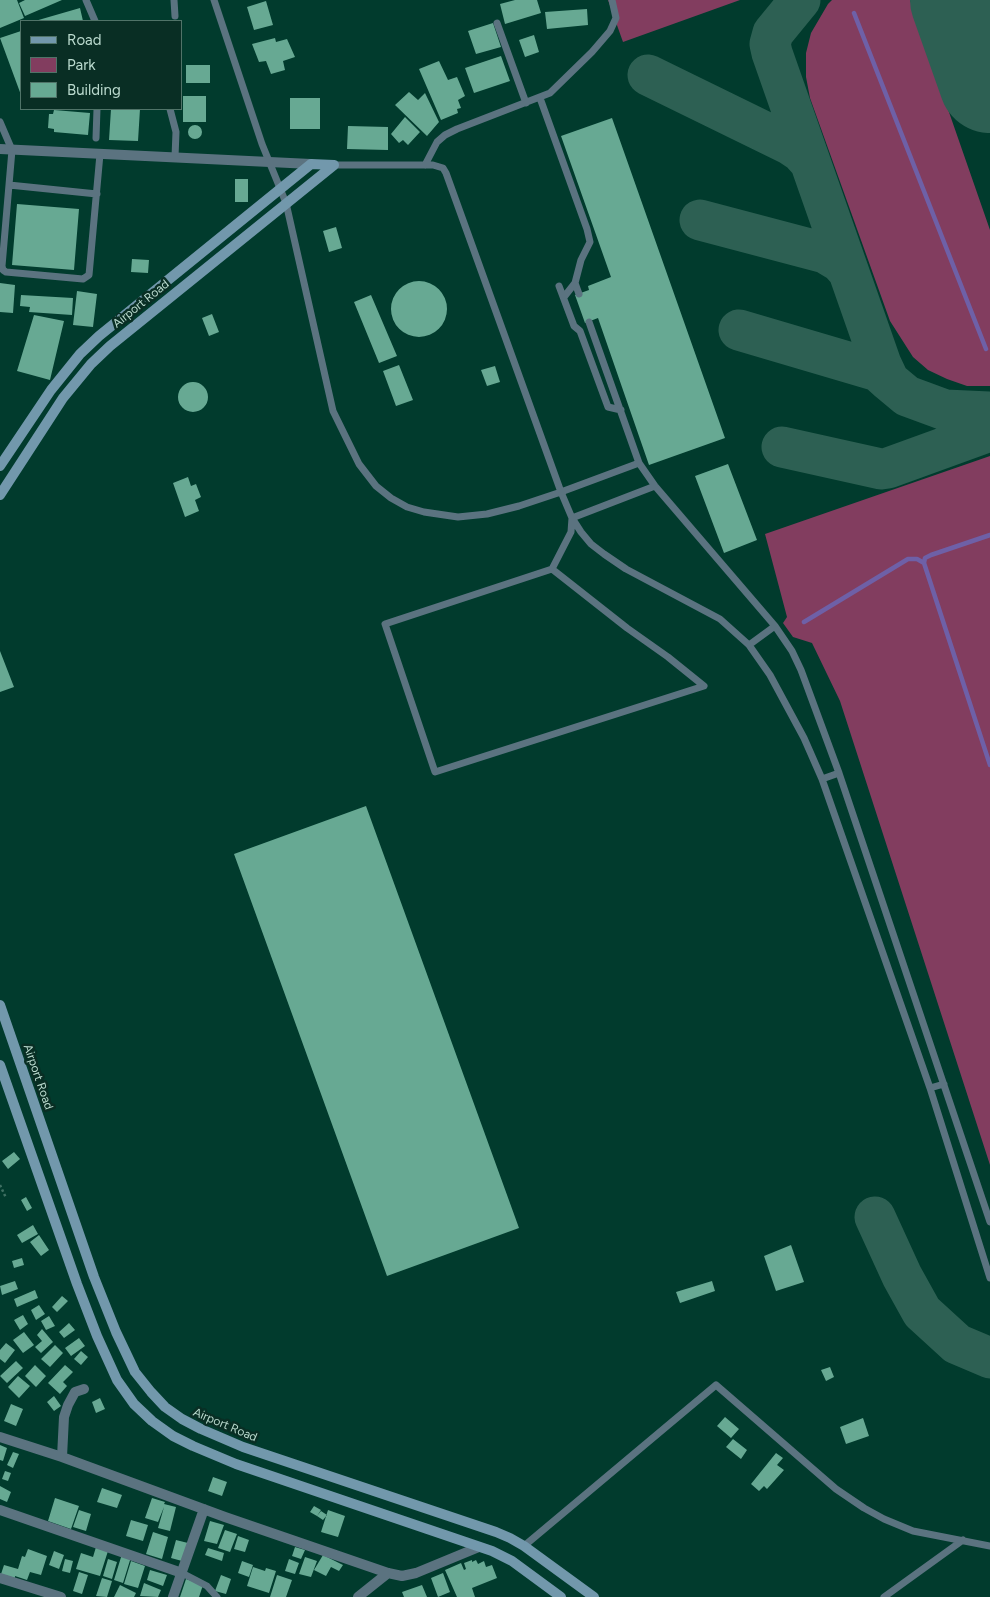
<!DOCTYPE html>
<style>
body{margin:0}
#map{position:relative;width:990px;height:1597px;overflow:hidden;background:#013b2d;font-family:Figtree,sans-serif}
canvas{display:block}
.legend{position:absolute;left:20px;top:20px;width:162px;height:90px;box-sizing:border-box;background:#092e24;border:1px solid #507368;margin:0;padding:6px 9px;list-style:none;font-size:15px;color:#badace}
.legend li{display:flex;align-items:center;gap:10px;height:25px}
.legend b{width:25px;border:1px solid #507368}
</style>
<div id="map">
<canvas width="990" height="1597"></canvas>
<ul class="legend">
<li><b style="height:6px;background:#7298ac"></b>Road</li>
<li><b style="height:14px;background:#823d5f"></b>Park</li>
<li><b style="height:14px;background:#67a993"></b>Building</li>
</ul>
</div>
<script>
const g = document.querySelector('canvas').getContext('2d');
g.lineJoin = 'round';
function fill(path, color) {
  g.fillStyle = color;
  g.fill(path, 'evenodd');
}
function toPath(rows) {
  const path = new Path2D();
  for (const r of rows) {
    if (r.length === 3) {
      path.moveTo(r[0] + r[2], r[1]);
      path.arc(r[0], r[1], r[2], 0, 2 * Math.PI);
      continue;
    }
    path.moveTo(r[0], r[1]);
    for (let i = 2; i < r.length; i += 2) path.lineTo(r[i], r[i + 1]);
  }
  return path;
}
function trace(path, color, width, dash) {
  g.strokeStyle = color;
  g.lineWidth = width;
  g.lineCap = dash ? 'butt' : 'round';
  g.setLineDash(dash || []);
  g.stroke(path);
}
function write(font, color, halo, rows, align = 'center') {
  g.font = font + ' Figtree,sans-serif';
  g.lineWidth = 5;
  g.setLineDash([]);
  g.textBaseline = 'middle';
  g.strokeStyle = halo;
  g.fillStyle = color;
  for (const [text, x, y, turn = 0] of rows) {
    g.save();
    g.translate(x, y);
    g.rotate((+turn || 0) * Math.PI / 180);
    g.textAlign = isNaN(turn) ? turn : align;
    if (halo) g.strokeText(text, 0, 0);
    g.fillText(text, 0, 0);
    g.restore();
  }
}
fill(toPath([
 [608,0,740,0,623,42],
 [832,0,910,0,990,230,990,386,967,386,947,379,928,370,913,357,890,321,810,98,806,77,806,53,811,33,828,4],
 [990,456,990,1165,840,701,812,643,793,637,783,623,787,617,765,534]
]), '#823d5f');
trace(toPath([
 [854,13,986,349],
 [990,535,931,555,925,558,924,563,990,765],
 [804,622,908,559,917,559,924,563]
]), '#6e60a7', 4.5);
trace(toPath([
 [800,0,773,33,770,44,772,53,881,364,889,381,907,396,945,410,990,412],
 [648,75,789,144,801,152,810,162],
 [700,220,825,253,840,262,848,271],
 [739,330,878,371,889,381],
 [782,447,881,469,888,468,990,431],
 [875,1217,902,1276,922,1312,957,1344,990,1358]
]), '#2d6053', 41);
trace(toPath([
 [961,0,990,82]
]), '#2d6053', 102);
fill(toPath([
 [0,0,17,0,24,18,0,28],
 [25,0,62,0,25,16,19,3],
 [515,0,537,0,541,13,505,24,500,4],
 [266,1,273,25,254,30,247,7],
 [80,8,83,21,35,21],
 [587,9,588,25,547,29,545,12],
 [493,23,501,47,476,54,468,31],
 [21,31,21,95,0,38],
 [534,35,539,52,525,57,519,40],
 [275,38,276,42,287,39,295,57,283,61,285,70,271,74,266,61,259,62,252,44],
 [501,56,510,81,474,93,465,68],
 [439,61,448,80,457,77,465,96,458,100,461,108,457,109,458,113,441,120,419,69],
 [186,65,210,65,210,83,186,83],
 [409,92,418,100,425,93,439,122,427,136,395,105],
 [183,96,206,96,206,122,183,122],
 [290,98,320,98,320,129,290,129],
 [111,109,140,109,138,141,109,140],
 [54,110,90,113,88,135,54,132,54,129,48,128,49,114,53,114],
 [405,117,420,132,408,145,403,140,399,143,391,134],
 [612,118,725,438,649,465,598,318,585,323,575,295,589,290,588,286,611,277,561,136],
 [195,132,7],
 [348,126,388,127,388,150,347,149],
 [235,179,248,179,248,202,235,202],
 [17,204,79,209,74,270,12,265],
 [336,227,342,248,329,252,323,231],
 [132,259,149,260,148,273,131,272],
 [419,309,28],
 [0,283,15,285,13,313,0,312],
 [77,291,97,294,93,327,73,325],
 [21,295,73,298,72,315,29,312,30,307,20,306],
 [371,295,397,356,379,363,354,302],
 [212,314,219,332,209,336,202,318],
 [34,315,64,321,50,380,17,371],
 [399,365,413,400,396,406,383,371],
 [495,366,500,382,487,386,481,370],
 [193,397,15],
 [728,464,757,540,724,553,695,476],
 [188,477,191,486,196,484,201,497,195,500,199,511,185,517,173,483],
 [0,651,14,687,0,692],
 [366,806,519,1228,387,1276,234,854],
 [14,1152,20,1159,8,1169,2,1161],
 [26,1197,32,1208,27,1211,21,1200],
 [33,1225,38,1234,22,1243,17,1235],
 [39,1235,49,1250,41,1256,30,1242],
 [791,1245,804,1282,776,1291,764,1256],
 [22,1258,24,1265,14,1268,12,1261],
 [15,1281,18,1289,2,1295,0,1286],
 [712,1281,715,1291,680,1303,676,1292],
 [35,1290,38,1298,17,1307,14,1299],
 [62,1296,68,1301,57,1312,52,1307],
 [39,1305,45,1314,36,1320,31,1310],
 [23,1315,28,1324,20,1330,14,1320],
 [49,1316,55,1326,46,1330,41,1321],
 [69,1323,75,1330,64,1338,59,1332],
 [42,1329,53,1342,41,1353,35,1347,42,1341,37,1335],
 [24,1332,34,1345,23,1353,13,1340],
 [79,1338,85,1346,71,1356,65,1348],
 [6,1343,15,1350,5,1363,0,1359,0,1350],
 [55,1345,63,1353,50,1367,41,1359],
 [81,1351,88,1357,81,1365,74,1359],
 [16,1361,23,1368,7,1383,0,1376],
 [35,1365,46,1376,36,1387,25,1376],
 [65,1365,73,1372,63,1382,67,1386,60,1394,48,1383],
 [830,1367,834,1377,826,1381,821,1370],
 [18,1376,30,1386,19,1398,8,1387],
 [54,1396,61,1406,54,1411,47,1402],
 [100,1398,105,1409,96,1413,92,1402],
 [11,1404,23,1409,16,1426,4,1421],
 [725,1417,739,1429,731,1438,717,1426],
 [863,1418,869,1436,846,1444,840,1427],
 [733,1439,747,1450,741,1459,726,1447],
 [0,1445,7,1448,3,1461,0,1460],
 [13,1452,19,1454,13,1468,7,1465],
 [776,1453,783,1458,777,1465,784,1470,767,1489,764,1486,759,1491,751,1484],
 [5,1471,11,1473,8,1481,2,1479],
 [213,1477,227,1482,222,1496,208,1491],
 [0,1486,11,1492,7,1502,0,1499],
 [102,1488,122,1495,117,1508,97,1502],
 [55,1498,79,1506,71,1529,48,1521],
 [152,1498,165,1502,164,1504,176,1507,170,1531,158,1528,164,1507,158,1522,145,1518],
 [314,1506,321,1510,317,1516,310,1512],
 [79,1510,91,1514,86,1531,73,1527],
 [328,1510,345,1516,338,1537,321,1532],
 [321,1511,327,1515,323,1520,317,1516],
 [131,1520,148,1525,143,1541,126,1536],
 [210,1521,224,1525,217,1544,204,1541],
 [225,1530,237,1534,230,1552,218,1548],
 [153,1532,168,1537,162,1559,146,1554],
 [238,1536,249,1540,245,1552,234,1549],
 [176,1540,188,1543,182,1561,171,1558],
 [96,1547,108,1551,100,1576,76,1569,81,1553,93,1557],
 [295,1547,305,1550,301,1559,292,1556],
 [208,1548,224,1553,222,1561,205,1555],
 [28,1549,47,1556,41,1575,30,1572,27,1580,15,1576,15,1578,1,1574,4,1565,18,1569,22,1556,25,1557],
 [54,1551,64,1555,59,1569,49,1565],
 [122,1554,131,1557,123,1583,114,1580],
 [323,1555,343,1565,339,1571,331,1567,326,1576,314,1570],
 [305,1557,317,1561,311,1577,299,1574],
 [65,1559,73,1561,70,1573,62,1571],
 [108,1559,117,1562,112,1579,103,1576],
 [289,1559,299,1563,295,1574,285,1571],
 [472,1560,472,1562,476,1560,478,1564,484,1561,486,1567,492,1565,497,1578,472,1588,475,1597,457,1597,445,1570,461,1563,464,1570,466,1569,464,1563],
 [131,1561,145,1566,138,1588,124,1584],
 [242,1561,253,1565,249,1577,238,1573],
 [253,1567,265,1571,266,1568,276,1571,269,1593,247,1586],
 [150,1570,167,1575,163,1586,147,1580],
 [79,1572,88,1575,82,1594,73,1591],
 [443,1573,450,1592,438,1597,431,1578],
 [221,1575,231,1579,226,1594,215,1591],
 [277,1575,292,1580,286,1597,270,1597],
 [102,1578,112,1581,107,1597,96,1596],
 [186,1579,203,1585,199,1597,180,1597],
 [144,1583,161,1590,158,1597,140,1596],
 [120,1585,136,1593,134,1597,114,1597],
 [422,1585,427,1597,404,1597,402,1592]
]), '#67a993');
trace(toPath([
 [0,1185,6,1198]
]), '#3f7063', 2.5, [2.5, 2.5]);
trace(toPath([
 [86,0,95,21],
 [174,0,175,16],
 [214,0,262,144,286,203,333,411,359,464,376,486,391,498,407,507,424,512,458,517,487,514,519,506,561,492,639,463],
 [497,23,526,103],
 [540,98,587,229,590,242,581,260,575,283,564,297],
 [170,109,176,132,175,157],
 [0,122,12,150,2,266,3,270,6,272,83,279,89,275,100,154],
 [96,138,97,109],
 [334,165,433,165,443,168,446,173,561,492,572,518,581,532,591,544,604,554,626,569,720,619,749,645,770,675,804,738,822,779,930,1088,990,1278],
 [425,165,437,142,445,135,457,129,550,93,592,52,610,31,616,18,612,0],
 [9,185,97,194],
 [575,283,579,294],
 [559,286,574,326,580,331,608,407,621,410],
 [589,322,639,463,655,486,775,626,792,651,801,670,839,773,990,1222],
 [572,518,655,486],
 [552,569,627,628,668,657,704,686,435,772,385,624,552,569,571,532,572,518],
 [749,645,775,626],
 [822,779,839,773],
 [930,1088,944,1084],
 [524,1546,716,1385,836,1489,864,1508,884,1519,913,1531,990,1546],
 [182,1573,207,1586,217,1597],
 [884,1597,963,1540]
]), '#5b7380', 7);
trace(toPath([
 [0,149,311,164],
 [0,1437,62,1457,225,1517,388,1573,402,1576,416,1573,479,1547],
 [62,1457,64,1417,68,1405,75,1392,84,1389],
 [0,1510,182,1573],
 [0,1578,61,1597],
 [173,1597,204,1509],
 [358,1597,388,1573]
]), '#5b7380', 10);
trace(toPath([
 [0,466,51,390,80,354,99,336,311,164,334,165],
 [0,495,63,398,91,364,110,346,334,165],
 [0,1005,94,1277,116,1332,135,1372,151,1392,165,1407,182,1419,201,1429,243,1447,496,1532,510,1538,524,1546,594,1597],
 [0,1065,77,1284,97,1336,117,1380,134,1404,152,1421,173,1436,193,1446,236,1464,492,1551,512,1561,561,1597]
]), '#7298ac', 10);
write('12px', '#badace', '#092e24', [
 ["Airport Road",141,304,-39],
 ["Airport Road",38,1077,71],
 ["Airport Road",225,1425,23]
]);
</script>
